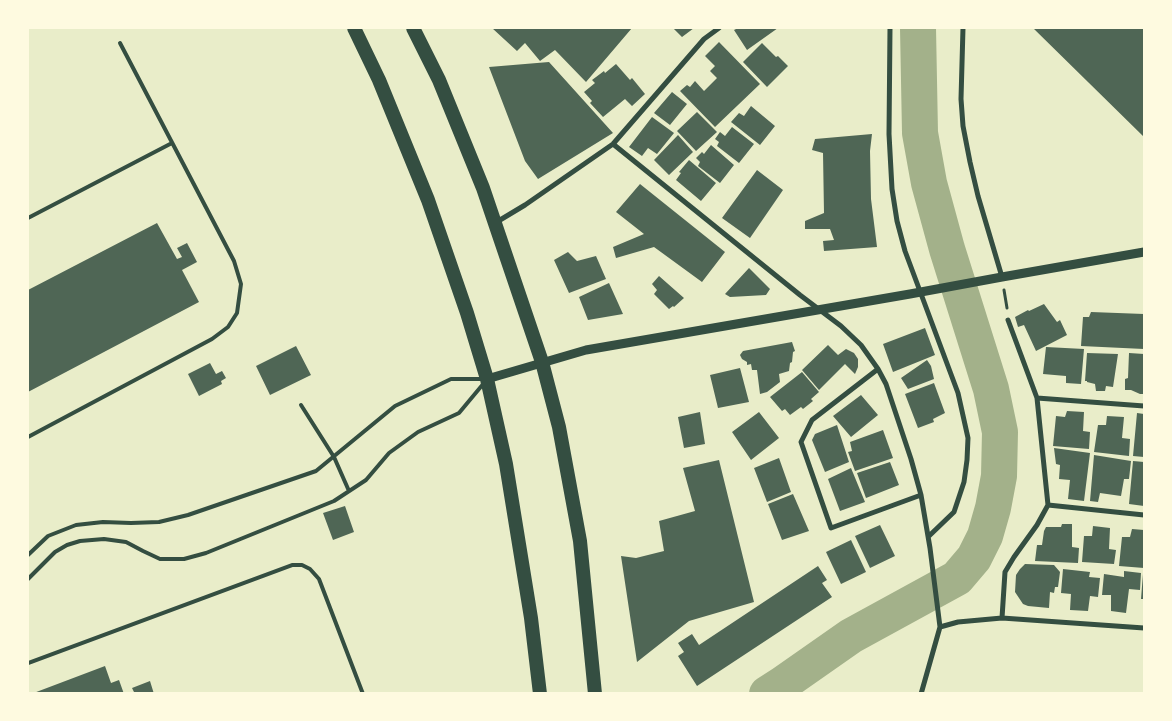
<!DOCTYPE html>
<style>
body{margin:0}
#map{position:relative;width:1172px;height:721px;overflow:hidden;background:#e9edc9;font-family:"Public Sans",sans-serif}
canvas{display:block}
.frame{position:absolute;inset:0;border:29px solid #fefae0;pointer-events:none}
</style>
<div id="map">
<canvas width="1172" height="721"></canvas>
<div class="frame"></div>
</div>
<script>
const g = document.querySelector('canvas').getContext('2d');
g.lineJoin = 'round';
function toPath(rows) {
  const path = new Path2D();
  for (const r of rows) {
    path.moveTo(r[0], r[1]);
    for (let i = 2; i < r.length; i += 2) path.lineTo(r[i], r[i + 1]);
  }
  return path;
}
function trace(path, color, width, dash) {
  g.strokeStyle = color;
  g.lineWidth = width;
  g.lineCap = dash ? 'butt' : 'round';
  g.setLineDash(dash || []);
  g.stroke(path);
}
function fill(path, color) {
  g.fillStyle = color;
  g.fill(path, 'evenodd');
}
trace(toPath([
 [767,694,781,685,851,636,957,578,974,558,985,536,993,508,999,476,1000,432,991,389,947,249,929,183,920,133,918,28]
]), '#a3b18a', 36);
fill(toPath([
 [492,28,632,28,586,82,555,50,540,61,525,43,517,51],
 [673,28,694,28,682,37],
 [738,28,778,28,747,50,734,30],
 [1033,28,1144,28,1144,137],
 [719,42,760,84,715,127,680,91,687,85,690,87,695,81,704,91,717,78,710,71,715,66,705,56],
 [762,43,776,57,778,56,788,66,767,87,743,62],
 [549,62,613,133,538,179,525,161,489,67],
 [616,64,630,80,632,78,645,94,632,106,625,99,603,117,590,103,592,101,584,92,595,83,592,80,604,71,605,73],
 [672,92,687,104,670,125,654,113],
 [751,106,775,126,760,145,731,122,739,113,744,116],
 [697,112,717,132,696,151,677,131],
 [652,117,674,133,657,154,648,148,642,156,629,147],
 [732,127,754,144,739,163,717,146,719,142,715,139,720,132,725,136],
 [872,134,870,151,871,199,877,247,824,251,823,241,834,240,830,229,805,229,805,221,824,213,823,153,812,150,815,139],
 [678,135,693,152,669,175,654,160],
 [711,145,734,165,720,183,698,166,700,162,696,158,702,152,704,154],
 [689,160,716,183,701,201,676,180,681,173,679,172],
 [757,170,783,190,750,238,722,218],
 [640,184,725,252,702,282,654,247,616,258,613,247,644,234,616,212],
 [157,223,177,259,182,257,177,248,187,243,197,262,182,270,199,302,28,392,28,290],
 [568,252,577,261,596,256,606,279,569,293,554,260],
 [749,268,770,289,766,295,730,297,725,294],
 [659,276,684,298,674,307,673,306,669,309,654,294,657,290,652,284],
 [609,283,623,314,588,320,579,297],
 [1044,304,1057,322,1060,320,1067,335,1036,351,1024,325,1018,327,1015,317,1028,310,1029,311],
 [1091,312,1144,314,1144,349,1081,346,1083,317,1089,317],
 [925,328,935,355,893,372,883,344],
 [792,342,795,351,793,352,792,362,790,363,789,371,779,374,780,382,767,392,760,394,757,370,752,370,751,364,747,365,747,362,742,359,740,355,743,351],
 [828,345,838,355,846,349,854,353,858,359,858,367,855,374,845,364,819,390,802,370],
 [296,346,311,375,270,395,256,366],
 [1046,347,1084,349,1081,384,1066,383,1066,376,1043,374],
 [1087,353,1118,354,1113,387,1106,386,1105,391,1096,391,1095,384,1087,382,1087,381,1085,381],
 [1129,353,1144,354,1144,394,1140,394,1131,390,1125,390,1125,379,1128,378],
 [927,360,931,366,934,379,908,389,901,378],
 [210,363,216,374,222,371,226,378,221,381,222,384,199,396,188,374],
 [740,368,749,402,718,408,710,375],
 [802,372,819,392,811,399,813,401,803,409,801,407,790,415,785,409,782,411,770,397],
 [934,383,945,413,933,419,934,422,918,428,905,394],
 [861,395,878,415,851,437,833,416],
 [1067,411,1084,412,1083,431,1090,432,1089,449,1053,446,1056,416,1065,417],
 [700,412,705,444,684,448,678,417],
 [759,412,779,438,751,460,732,432],
 [1137,413,1144,414,1144,457,1133,456],
 [1107,416,1124,417,1122,438,1130,439,1129,456,1094,452,1098,425,1106,425],
 [837,425,849,462,825,472,812,440,815,434],
 [883,430,893,458,855,471,848,452,852,451,850,442],
 [1054,448,1090,453,1084,501,1068,499,1070,480,1059,479,1060,465,1056,464],
 [1094,455,1131,461,1129,479,1124,479,1121,496,1100,493,1098,502,1090,501],
 [779,458,791,492,767,502,754,468],
 [719,460,754,602,689,621,637,662,621,556,636,558,664,551,659,521,695,511,683,468],
 [1133,461,1144,462,1144,506,1129,504],
 [890,462,899,485,866,498,857,473],
 [851,468,865,502,840,511,828,479],
 [793,494,809,531,782,540,768,504],
 [345,506,354,532,333,540,323,513],
 [1062,524,1072,524,1072,547,1079,548,1078,563,1035,561,1037,545,1042,545,1044,531,1046,527,1061,527],
 [880,525,895,556,870,568,855,536],
 [1093,526,1110,528,1109,549,1116,550,1114,564,1082,562,1084,536,1092,536],
 [1132,529,1144,530,1144,568,1119,566,1122,537,1130,537],
 [851,540,866,572,841,584,826,552],
 [1025,564,1054,565,1060,572,1058,587,1055,587,1054,593,1050,592,1049,608,1028,606,1023,604,1015,592,1016,575,1020,569],
 [818,566,827,580,822,583,832,597,697,686,678,656,684,652,678,643,692,634,699,645],
 [1063,569,1090,572,1089,577,1100,578,1098,597,1090,596,1088,611,1070,610,1071,594,1061,593],
 [1124,571,1141,573,1140,590,1129,589,1126,613,1111,611,1111,595,1102,595,1104,574,1124,577],
 [1143,574,1144,575,1144,599,1141,599],
 [105,666,111,683,119,680,124,694,31,694],
 [150,681,154,694,135,694,132,688]
]), '#4f6655');
trace(toPath([
 [1004,290,1007,308]
]), '#344e41', 3);
trace(toPath([
 [28,218,172,143],
 [301,405,334,457,349,491],
 [28,437,212,339,228,327,237,313,241,284,234,261,120,43],
 [28,555,48,536,76,525,103,522,131,523,159,522,188,515,316,471,395,406,451,379,485,379],
 [28,579,55,552,67,545,80,541,104,539,126,542,143,551,160,559,184,559,206,553,334,501,366,480,389,453,418,432,459,413,484,383],
 [28,663,292,565,302,565,310,569,319,579,363,694]
]), '#344e41', 4);
trace(toPath([
 [890,28,889,134,892,189,897,221,905,251,958,393,968,438,967,460,964,482,954,512,929,536],
 [963,28,961,99,963,126,970,162,978,196,1002,277],
 [613,144,800,295,841,326,861,345,878,369,886,384,911,459,921,495,930,548,940,627,921,694],
 [495,223,525,205,613,144,704,39,719,28],
 [878,369,812,420,801,442,831,528,921,495],
 [1037,398,1144,406],
 [1048,505,1144,515],
 [1002,618,1005,572,1014,557,1037,525,1048,505,1037,398,1008,320],
 [940,627,958,622,1002,618,1144,628]
]), '#344e41', 5);
trace(toPath([
 [487,379,586,350,910,294,1002,277,1144,252]
]), '#344e41', 9);
trace(toPath([
 [354,28,379,80,428,200,467,313,487,379,506,464,531,618,540,694],
 [413,28,439,80,483,188,542,362,559,427,580,541,595,694]
]), '#344e41', 14);
</script>
